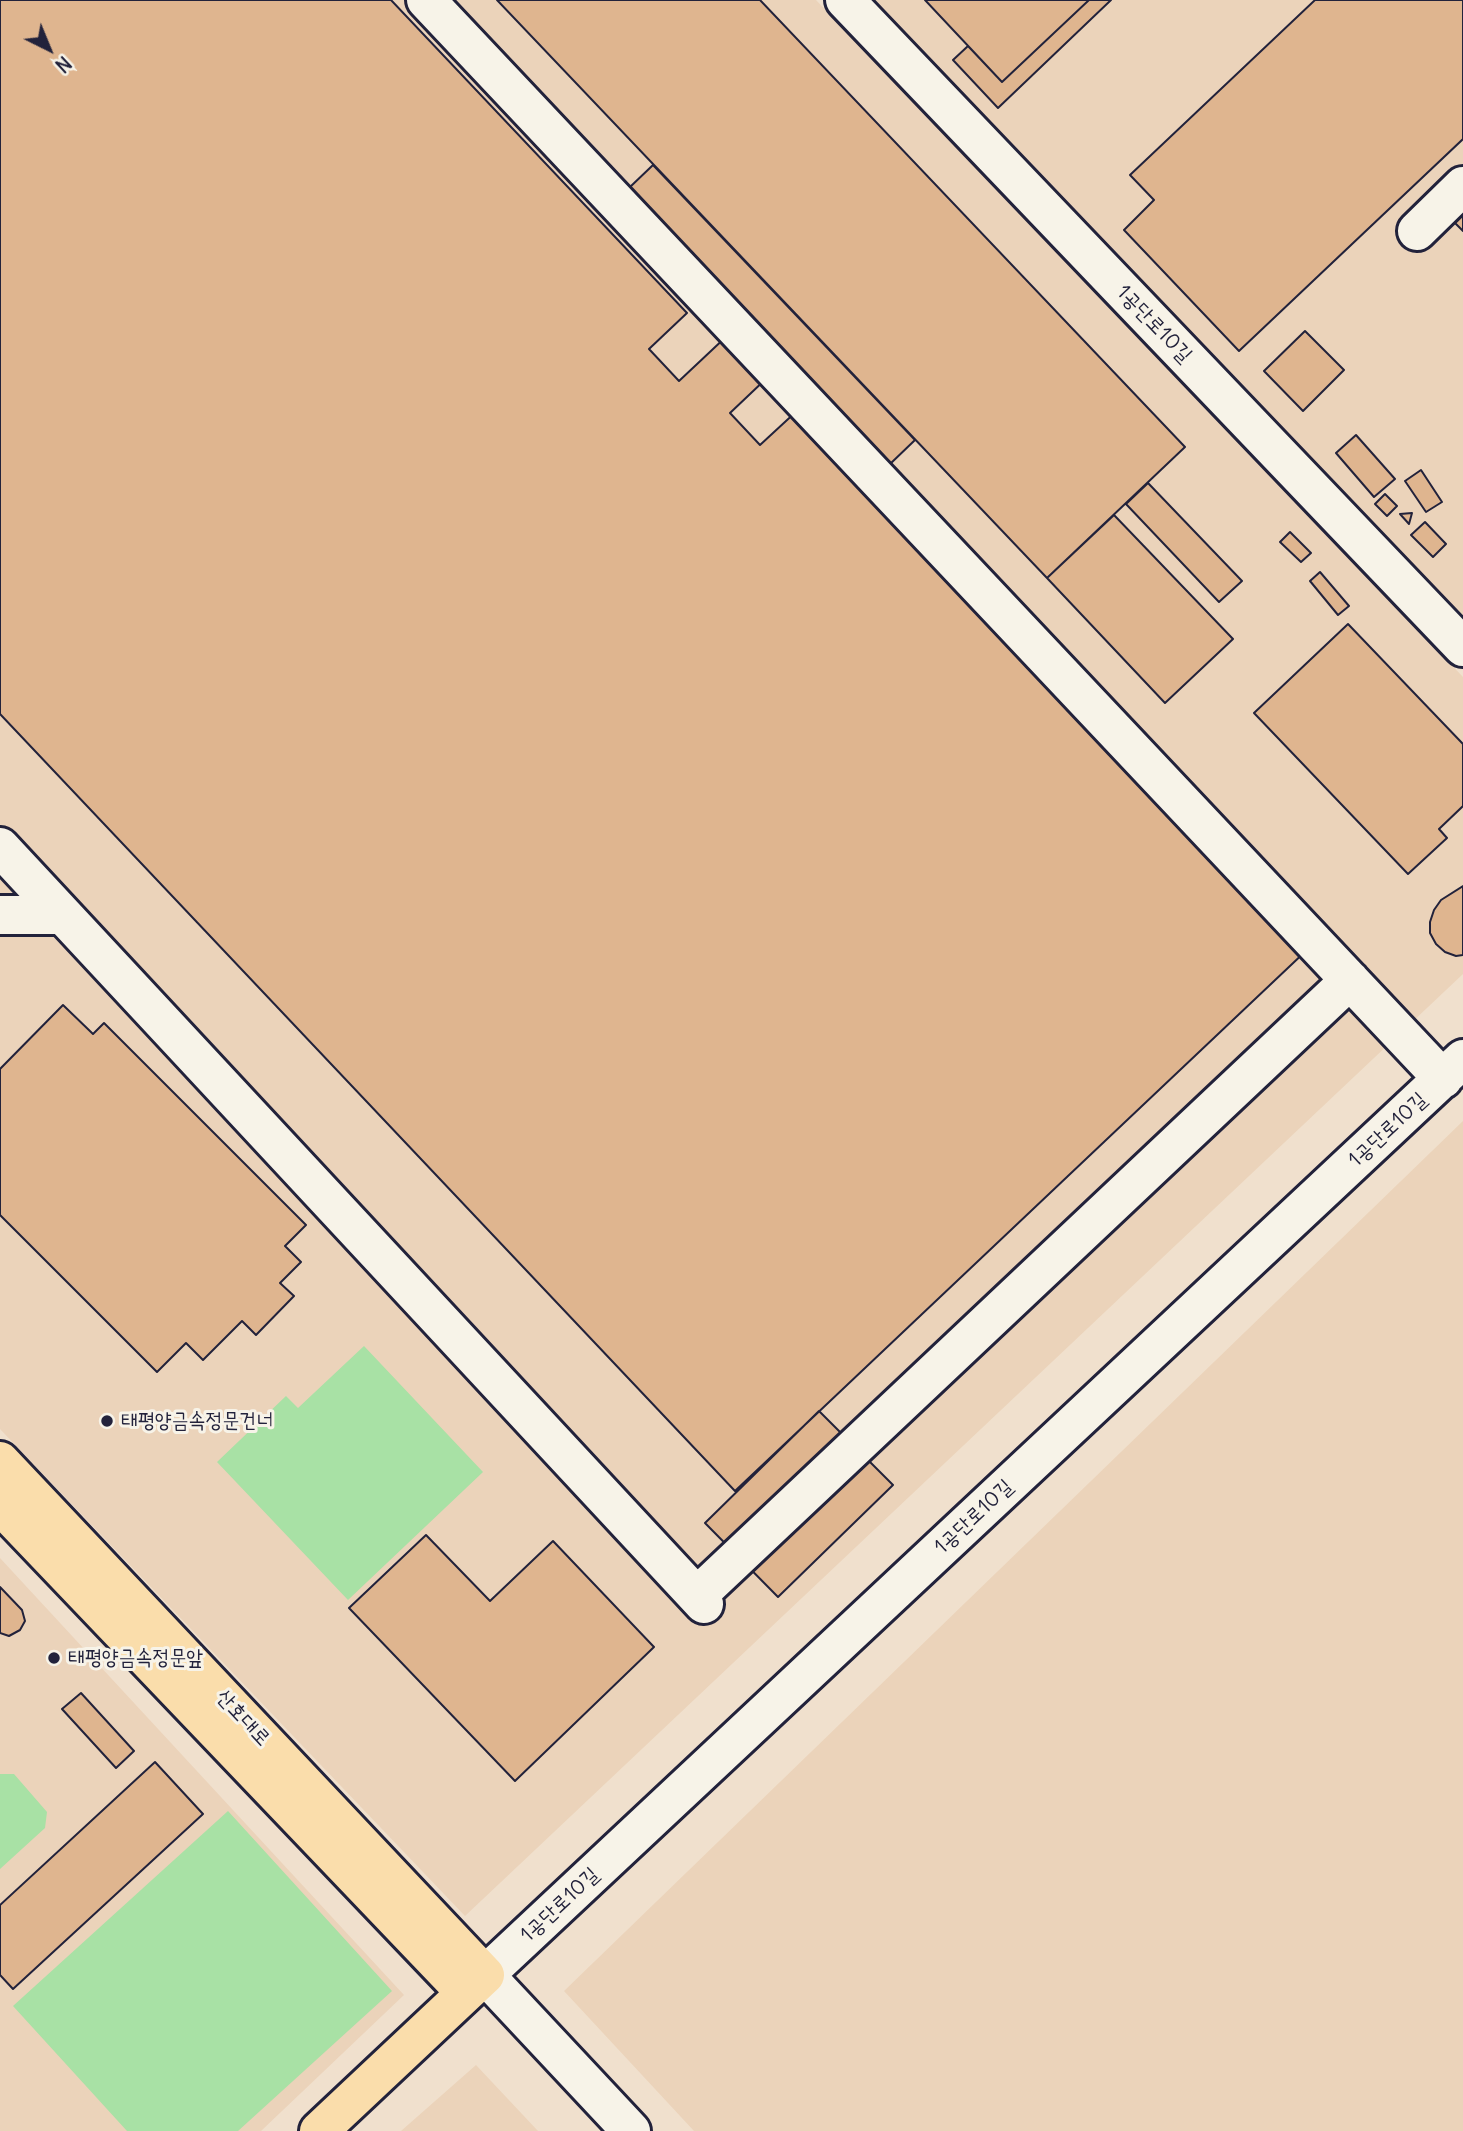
<!DOCTYPE html>
<html>
<head>
<meta charset="utf-8">
<style>
  body { margin:0 }
  #map { position:relative; width:1463px; height:2131px; overflow:hidden; background:#f0e0cd; font-family:Delius,sans-serif }
  canvas { display:block }
  .north { position:absolute; left:14px; top:14px; width:70px; height:70px; -webkit-text-stroke:5px #f7f3e8; paint-order:stroke; rotate:137deg; font-size:19px; font-weight:700; line-height:28px; text-align:center; color:#22223b }
  .north::after { content:''; display:block; margin:auto; width:24px; height:32px; background:#22223b; clip-path:polygon(50% 0,100% 100%,50% 72%,0 100%) }
</style>
</head>
<body>
<div id="map">
<canvas width="1463" height="2131"></canvas>
<div class="north">N</div>
</div>
<script>
const ctx = document.querySelector('canvas').getContext('2d');
ctx.lineJoin = 'round';
function paint(path, color) { ctx.fillStyle = color; ctx.fill(path, 'evenodd'); }
function strokePath(path, color, width, dash) { ctx.strokeStyle = color; ctx.lineWidth = width; ctx.lineCap = dash ? 'butt' : 'round'; ctx.setLineDash(dash || []); ctx.stroke(path); }
function label(font, color, halo, rows, align = 'center') {
  ctx.font = font + ' Delius,"Poor Story",sans-serif'; ctx.lineWidth = 6; ctx.setLineDash([]); ctx.textBaseline = 'middle'; ctx.strokeStyle = halo; ctx.fillStyle = color; for (const [text, x, y, turn = 0] of rows) {
    ctx.save(); ctx.translate(x, y); ctx.rotate((+turn || 0) * Math.PI / 180); ctx.textAlign = isNaN(turn) ? turn : align; if (halo) ctx.strokeText(text, 0, 0); ctx.fillText(text, 0, 0); ctx.restore();
  }
}
const built = new Path2D(`
  M0 0H816L1463 677V974L465 1916 0 1429Z
  M845 0H1463V647Z
  M1463 1121V2131H694L564 1991Z
  M0 1558 404 1995 261 2131H0Z
  M476 2065 538 2131H401Z`);
const green = new Path2D(`
  M364 1346 483 1472 348 1600 217 1462 286 1396 298 1408Z
  M0 1774H14L47 1812 45 1828 0 1869Z
  M228 1811 392 1991 238 2131H127L13 2006Z`);
const building = new Path2D(`
  M0 0H391L687 313 649 349 679 381 729 334 769 376 730 413 760 445 799 409 1309 948 735 1491 0 714Z
  M497 0H760L1185 447 1047 578Z
  M925 0H1089L1002 82Z
  M1089 0H1111L998 108 953 60 968 46 1002 82Z
  M1315 0H1463V139L1239 351 1124 230 1154 200 1130 175Z
  M653 165 915 440 862 491 793 418 800 410 746 353 738 360 663 280 668 276 606 210Z
  M1463 215V231L1455 223Z
  M1305 331 1344 370 1303 411 1264 371Z
  M1356 435 1395 479 1374 497 1336 453Z
  M1421 470 1442 502 1426 512 1405 481Z
  M1148 483 1242 581 1219 602 1126 504Z
  M1385 494 1397 506 1387 516 1375 504Z
  M1412 513 1409 524 1400 514Z
  M1114 515 1233 639 1165 703 1047 578Z
  M1425 522 1446 544 1433 557 1411 535Z
  M1290 532 1311 553 1301 562 1280 542Z
  M1320 572 1349 606 1338 615 1310 581Z
  M1348 624 1463 744V806L1439 829 1447 838 1408 874 1254 713Z
  M1463 886V955L1456 956 1445 952 1436 944 1430 933V922L1434 910 1441 900Z
  M63 1005 93 1034 104 1023 306 1225 285 1246 301 1262 280 1283 294 1296 256 1335 242 1321 203 1360 186 1343 157 1372 0 1215V1069Z
  M819 1411 893 1485 778 1597 705 1523Z
  M426 1535 490 1601 553 1541 654 1647 515 1781 349 1608Z
  M0 1587 22 1610 25 1621 20 1630 9 1636 0 1633Z
  M81 1693 134 1751 116 1768 62 1709Z
  M155 1762 203 1814 13 1989 0 1975V1905Z`);
const minor = new Path2D(`
  M426 0 1443 1079
  M845 0 1463 647
  M1417 231 1463 186
  M0 847 704 1604
  M0 915H62
  M697 1596 1350 980
  M631 2131 485 1975 1463 1059`);
const major = new Path2D(`
  M0 1461 485 1975 319 2131
  M0 1505 460 1987`);
const markers = [
  [107,1421,7,"#22223b"],
  [54,1658,7,"#22223b"]
];
const streetNames = [
  ["1공단로10길",1154,324,46],
  ["1공단로10길",1388,1130,-43],
  ["1공단로10길",974,1517,-43],
  ["산호대로",243,1718,47],
  ["1공단로10길",560,1905,-43]
];
const poiNames = [
  ["태평양금속정문건너",121,1421],
  ["태평양금속정문앞",68,1658]
];
paint(built, '#ebd3ba');
paint(green, '#a8e1a5');
paint(building, '#dfb58f');
strokePath(building, '#22223b', 2);
strokePath(minor, '#22223b', 44);
strokePath(major, '#22223b', 44);
strokePath(minor, '#f7f3e8', 38);
strokePath(major, '#faddab', 38);
for (const [x, y, r, color] of markers) { const dot = new Path2D(); dot.arc(x, y, r, 0, 2 * Math.PI); ctx.fillStyle = color; ctx.fill(dot); strokePath(dot, '#f7f3e8', 2.5); }
label('21px', '#22223b', '#f7f3e8', streetNames);
label('21px', '#22223b', '#f7f3e8', poiNames, 'left');
</script>
</body>
</html>
